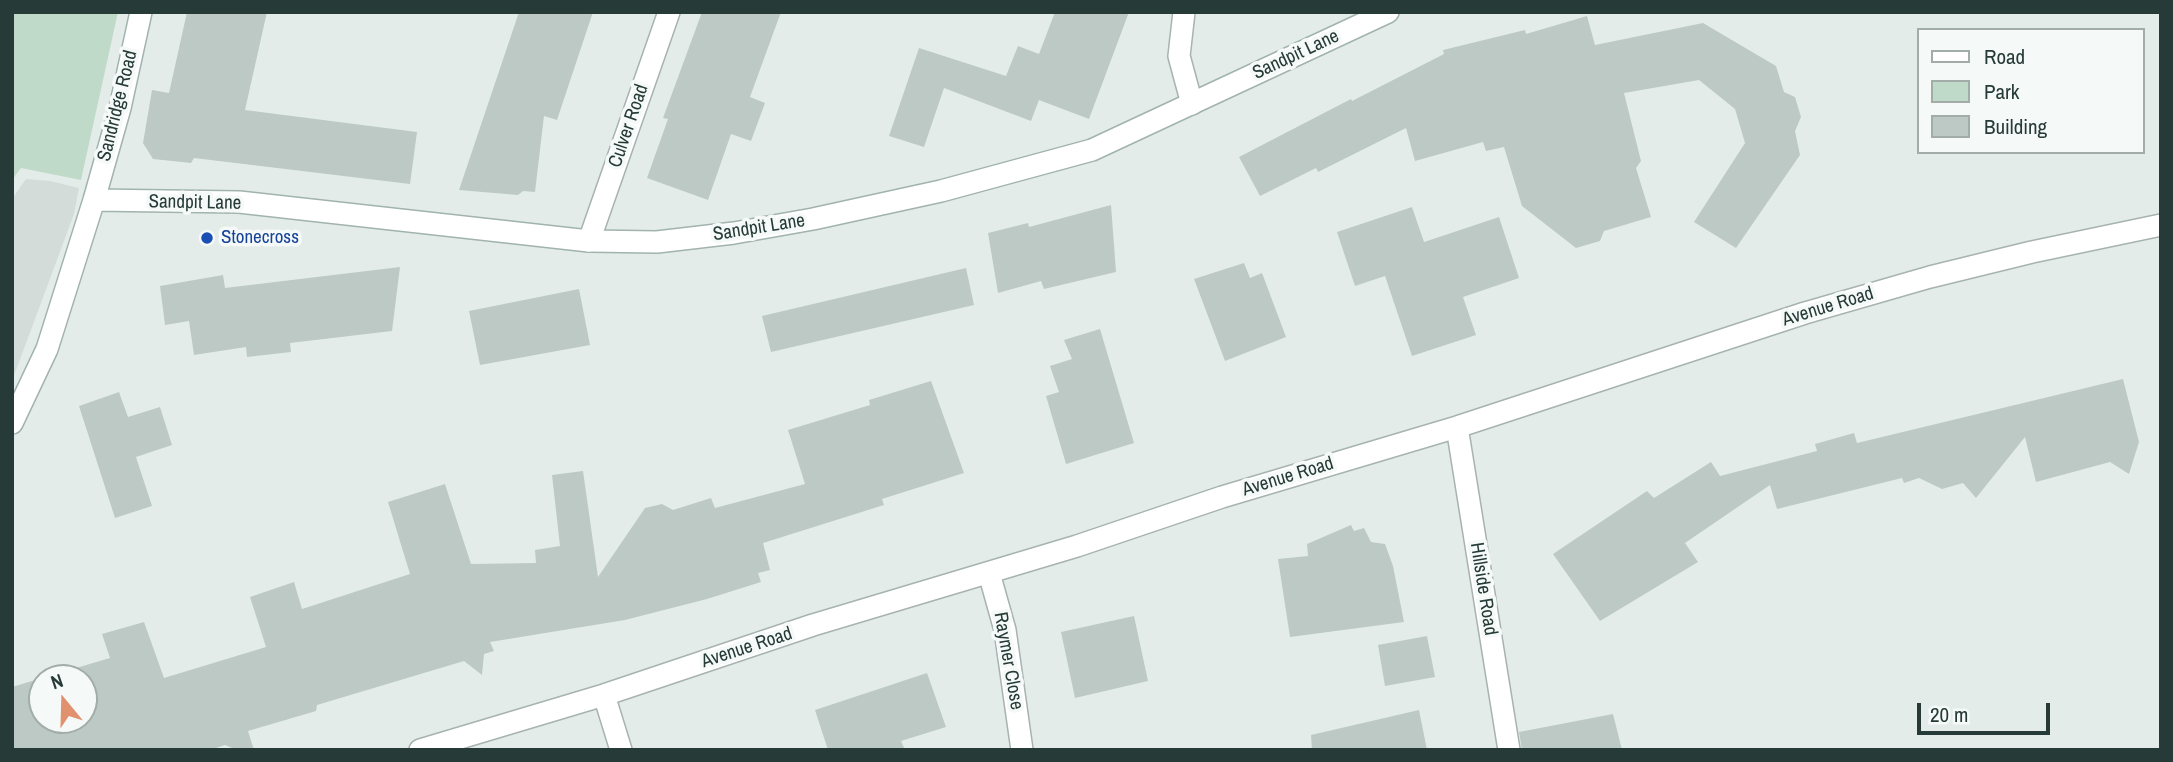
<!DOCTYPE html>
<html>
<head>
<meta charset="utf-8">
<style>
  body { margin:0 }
  #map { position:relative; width:2173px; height:762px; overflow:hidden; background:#e4ece9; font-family:"Archivo Narrow",sans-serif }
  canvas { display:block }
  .frame { position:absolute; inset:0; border:14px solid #263b37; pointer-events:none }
  .legend { position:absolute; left:1917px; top:28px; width:228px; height:126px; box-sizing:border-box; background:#f5f9f7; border:2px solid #a2adaa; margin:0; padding:9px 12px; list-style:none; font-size:21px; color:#263b37 }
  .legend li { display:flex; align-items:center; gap:14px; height:35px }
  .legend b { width:35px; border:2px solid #a2adaa }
  .north { position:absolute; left:28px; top:664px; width:70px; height:70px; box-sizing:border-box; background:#f5f9f7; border:2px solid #a2adaa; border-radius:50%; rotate:341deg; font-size:19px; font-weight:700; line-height:28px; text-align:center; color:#263b37 }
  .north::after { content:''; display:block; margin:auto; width:24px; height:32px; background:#e1916d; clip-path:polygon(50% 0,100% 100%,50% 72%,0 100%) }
  .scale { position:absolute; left:1917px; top:703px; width:133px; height:32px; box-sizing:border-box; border:4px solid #263b37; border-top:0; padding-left:9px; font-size:21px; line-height:24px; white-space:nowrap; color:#263b37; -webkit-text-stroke:5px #f5f9f7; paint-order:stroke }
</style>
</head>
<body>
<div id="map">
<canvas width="2173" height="762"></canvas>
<div class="frame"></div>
<ul class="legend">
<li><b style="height:9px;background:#fff"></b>Road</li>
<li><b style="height:19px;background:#c0dac9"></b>Park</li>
<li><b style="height:19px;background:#bdc9c5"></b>Building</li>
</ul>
<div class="north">N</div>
<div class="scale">20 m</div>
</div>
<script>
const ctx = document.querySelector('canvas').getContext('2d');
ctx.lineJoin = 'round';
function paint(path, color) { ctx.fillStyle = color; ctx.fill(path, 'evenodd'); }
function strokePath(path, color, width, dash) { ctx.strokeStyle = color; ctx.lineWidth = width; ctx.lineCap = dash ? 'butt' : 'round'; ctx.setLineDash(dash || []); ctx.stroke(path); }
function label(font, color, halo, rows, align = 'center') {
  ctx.font = font + ' "Archivo Narrow",sans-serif'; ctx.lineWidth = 7; ctx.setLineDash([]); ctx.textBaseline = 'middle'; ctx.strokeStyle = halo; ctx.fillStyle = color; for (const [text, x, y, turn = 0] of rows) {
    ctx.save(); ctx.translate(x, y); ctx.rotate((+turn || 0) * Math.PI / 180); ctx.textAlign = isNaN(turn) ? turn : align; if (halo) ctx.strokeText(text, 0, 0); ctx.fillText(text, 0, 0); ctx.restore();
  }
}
const built = new Path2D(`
  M26 179 50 181 79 188 74 214 12 381V199Z`);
const green = new Path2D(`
  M12 12H118L81 180 21 168 12 180Z`);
const building = new Path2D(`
  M187 12H267L245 110 417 132 410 184 194 158 191 163 153 159 143 143 152 90 169 93Z
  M519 12H593L557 120 544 116 535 192 523 191 518 195 459 190Z
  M702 12H781L750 97 765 103 751 141 731 134 708 200 647 178 668 119 663 118Z
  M1055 12H1129L1089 119 1039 100 1031 121 944 88 924 147 889 136 919 48 1006 76 1018 46 1039 54Z
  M1587 16 1595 45 1703 23 1776 66 1784 92 1795 97 1801 117 1795 131 1800 155 1736 248 1694 222 1745 143 1735 109 1699 80 1624 93 1641 161 1636 168 1651 217 1604 231 1600 241 1576 248 1522 206 1504 147 1486 151 1483 142 1415 161 1406 128 1318 172 1316 168 1260 196 1239 157 1351 99 1352 101 1444 54 1443 50 1525 30 1526 34Z
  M1111 205 1116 272 1044 289 1041 281 998 293 988 233 1028 223 1029 227Z
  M1412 207 1424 242 1499 217 1519 278 1463 297 1476 335 1412 356 1385 276 1355 286 1337 232Z
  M1244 263 1250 278 1262 273 1286 337 1225 361 1194 279Z
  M400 267 392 331 290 343 291 352 247 357 246 347 194 355 189 321 165 325 160 286 223 275 225 288Z
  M966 268 974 305 771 352 762 316Z
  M579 289 590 345 480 365 469 311Z
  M1100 329 1134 443 1066 464 1046 396 1059 392 1050 366 1072 359 1064 340Z
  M2123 379 2139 442 2129 474 2110 462 2036 482 2025 437 1976 498 1963 483 1942 489 1919 478 1904 483 1902 478 1777 509 1770 485 1685 543 1698 562 1600 621 1553 554 1647 491 1654 498 1711 462 1720 476 1817 451 1815 444 1854 433 1857 443Z
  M931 381 964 473 882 499 884 505 763 543 770 570 758 573 761 582 707 599 625 620 490 642 494 651 484 654 482 675 464 661 317 705 316 711 248 731 254 750H237L225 745 210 750H12V687L42 678V720H84V678H42L110 658 102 634 144 622 164 678 266 647 250 597 294 582 302 609 410 574 388 502 445 484 471 564 536 563 535 550 560 546 552 475 583 471 598 577 645 508 662 504 673 510 711 498 715 508 805 484 788 430 870 405 869 400Z
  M119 392 128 417 160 407 172 445 136 457 152 506 115 518 79 406Z
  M1351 525 1354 531 1364 528 1371 542 1385 544 1393 566 1404 622 1290 637 1278 559 1308 556 1307 544Z
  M1134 616 1148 681 1075 698 1061 632Z
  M1427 636 1435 677 1385 686 1378 645Z
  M927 673 946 727 901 741 905 750H828L815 710Z
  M1419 710 1427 750H1312L1311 735Z
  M1613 714 1622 750H1522L1519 732Z`);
const street = new Path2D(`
  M1184 12 1179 56 1192 104
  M589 241 669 12
  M1457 427 1509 750
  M989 573 1005 630 1022 750
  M604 695 621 750
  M420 750 604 695 813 625 1077 546 1222 497 1457 427 1805 313 1930 277 2032 252 2161 225`);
const secondary = new Path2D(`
  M94 200 239 202 589 241 657 242 734 233 813 219 941 191 1092 150 1388 12
  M12 423 47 349 94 200 120 108 141 12`);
const markers = [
  [207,238,7,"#1a4fb4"]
];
const streetNames = [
  ["Sandpit Lane",1296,55,-25],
  ["Sandridge Road",118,106,-76],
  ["Culver Road",629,126,-71],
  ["Sandpit Lane",195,203,1],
  ["Sandpit Lane",759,228,-9],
  ["Avenue Road",1828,307,-17],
  ["Avenue Road",1288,477,-17],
  ["Hillside Road",1483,589,81],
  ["Avenue Road",747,648,-18],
  ["Raymer Close",1008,661,80]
];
const transitNames = [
  ["Stonecross",221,238]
];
paint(built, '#d3dcd8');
paint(green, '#c0dac9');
paint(building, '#bdc9c5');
strokePath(street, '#a7b3b0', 24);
strokePath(secondary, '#a1b3ae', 24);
strokePath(street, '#fff', 21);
strokePath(secondary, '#fff', 21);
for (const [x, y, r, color] of markers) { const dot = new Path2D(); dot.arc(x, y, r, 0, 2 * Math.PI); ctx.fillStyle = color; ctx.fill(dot); strokePath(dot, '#f5f9f7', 2.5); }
label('19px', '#263b37', '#f5f9f7', streetNames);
label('19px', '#164399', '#f5f9f7', transitNames, 'left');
</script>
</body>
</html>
